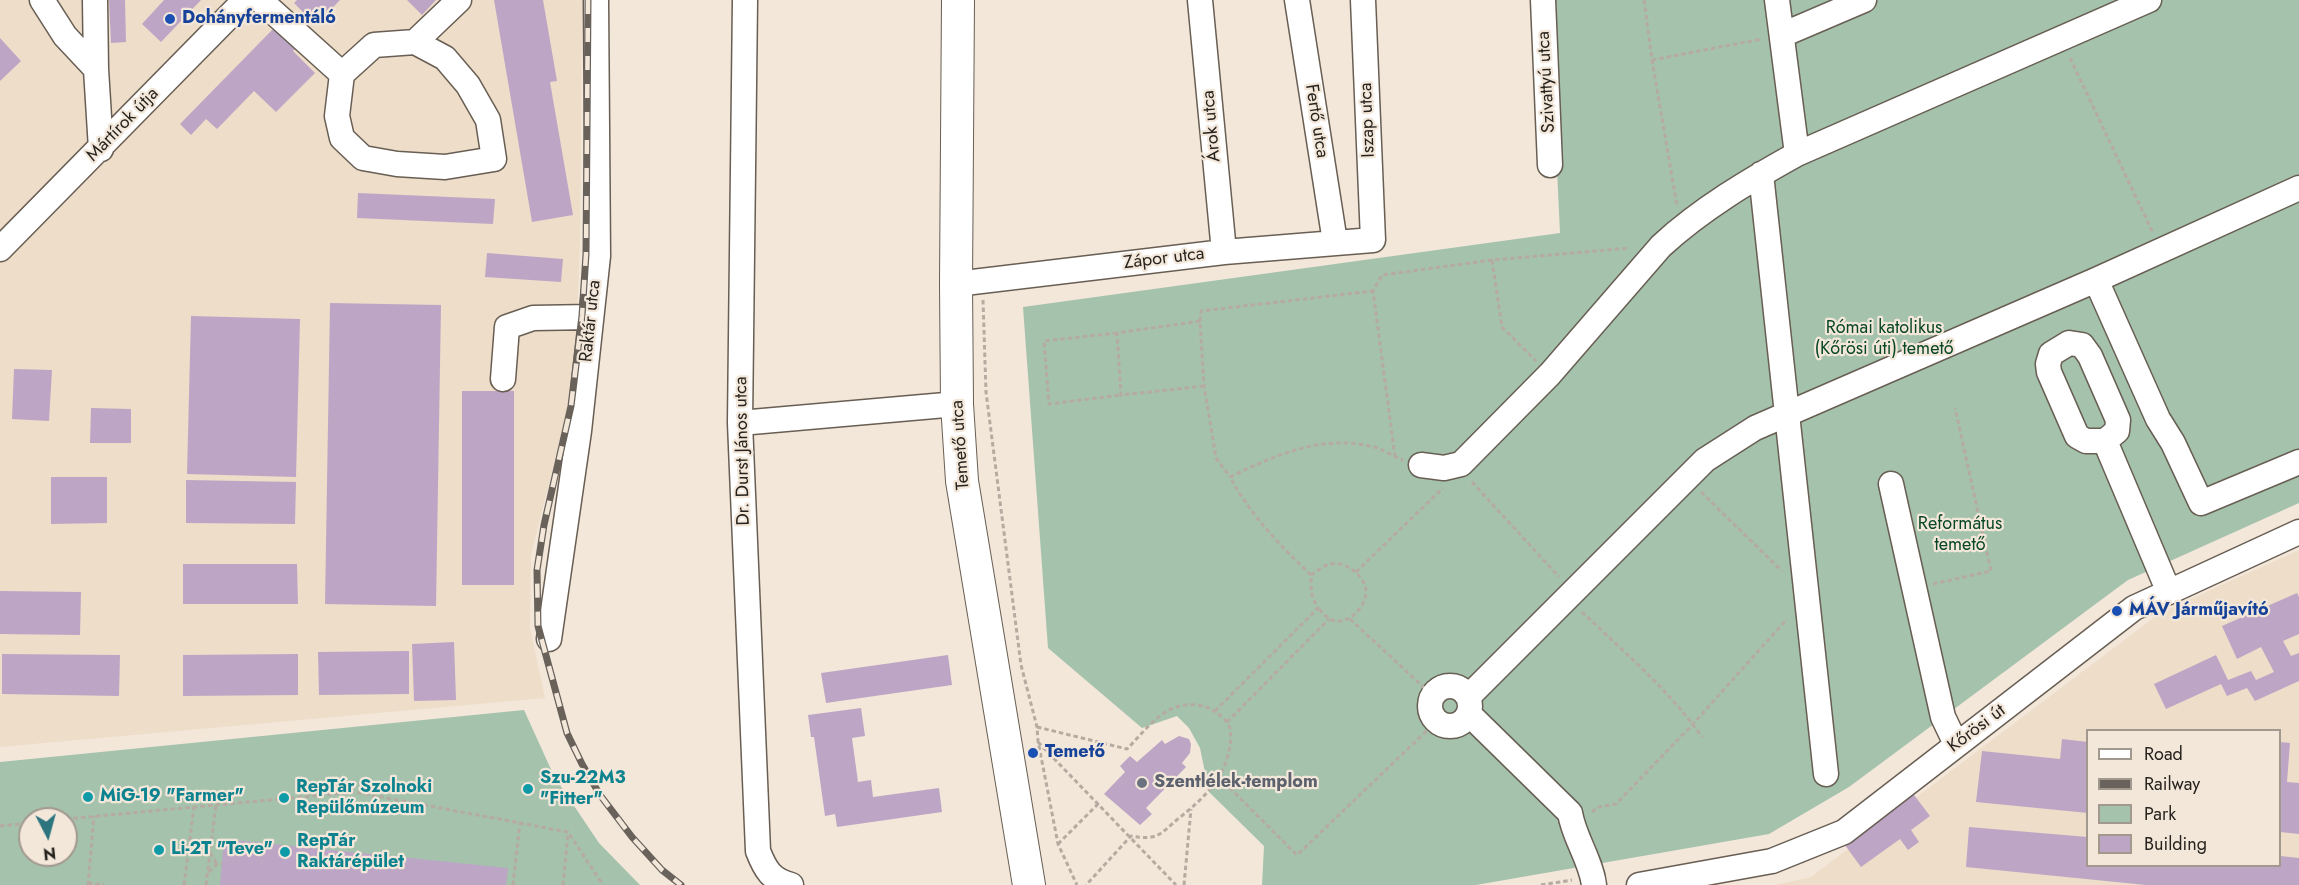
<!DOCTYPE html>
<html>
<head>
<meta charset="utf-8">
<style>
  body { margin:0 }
  #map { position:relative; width:2299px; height:885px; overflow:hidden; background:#f3e7da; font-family:Jost,sans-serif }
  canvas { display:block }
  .legend { position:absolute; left:2086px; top:729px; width:195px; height:138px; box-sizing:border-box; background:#f3e7da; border:2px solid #a1988e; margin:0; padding:8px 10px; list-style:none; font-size:18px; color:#26221d }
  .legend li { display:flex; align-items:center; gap:12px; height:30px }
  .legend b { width:30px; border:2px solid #a1988e }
  .north { position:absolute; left:18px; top:807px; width:60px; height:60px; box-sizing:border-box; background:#f3e7da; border:2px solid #a1988e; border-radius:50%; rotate:174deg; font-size:16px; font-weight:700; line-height:24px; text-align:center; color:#26221d }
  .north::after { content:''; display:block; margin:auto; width:21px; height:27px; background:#2d757e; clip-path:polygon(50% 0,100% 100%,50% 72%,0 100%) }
</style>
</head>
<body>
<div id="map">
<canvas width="2299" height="885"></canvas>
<ul class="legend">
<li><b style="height:8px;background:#fff"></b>Road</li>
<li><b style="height:8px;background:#69625b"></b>Railway</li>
<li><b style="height:16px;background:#a5c2ad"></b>Park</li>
<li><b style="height:16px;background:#bda6c5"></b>Building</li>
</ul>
<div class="north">N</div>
</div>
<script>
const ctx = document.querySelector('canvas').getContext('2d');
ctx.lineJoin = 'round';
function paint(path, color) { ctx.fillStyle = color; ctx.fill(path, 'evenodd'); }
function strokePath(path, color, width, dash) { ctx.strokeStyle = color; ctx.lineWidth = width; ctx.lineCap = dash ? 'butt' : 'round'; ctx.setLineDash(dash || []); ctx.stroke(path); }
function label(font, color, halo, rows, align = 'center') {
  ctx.font = font + ' Jost,sans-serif'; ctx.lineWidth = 4.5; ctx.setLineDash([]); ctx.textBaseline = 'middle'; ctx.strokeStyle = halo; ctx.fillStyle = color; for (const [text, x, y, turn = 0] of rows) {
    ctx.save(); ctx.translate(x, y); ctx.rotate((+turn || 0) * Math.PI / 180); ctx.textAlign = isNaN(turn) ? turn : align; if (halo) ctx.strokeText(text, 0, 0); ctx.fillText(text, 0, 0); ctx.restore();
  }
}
const built = new Path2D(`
  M0 0H582L580 245 574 384 531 555 530 628 545 698 0 747Z
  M2299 550V885H1775L1811 877 2160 613ZM2088 730H2280V866H2088Z`);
const green = new Path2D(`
  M1549 0H2299V503L2128 580 1849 787 1769 834 1476 885H1262L1264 846 1209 792 1200 748 1189 728 1177 716 1142 728 1048 648 1023 307 1560 233Z
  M524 710 554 776 599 843 640 885H0V762ZM30 819H66V855H30Z`);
const building = new Path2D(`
  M109 0H125L126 42 111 43Z
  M164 0H201L161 42 142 24Z
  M297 0H340L316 25 294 3Z
  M407 0H436L422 15Z
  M494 0H543L557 81 550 82 573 215 532 222Z
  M275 27 296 48 293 51 315 73 276 112 254 91 217 129 206 119 191 135 180 124Z
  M0 38 21 61 0 81Z
  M358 193 495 199 493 224 357 218Z
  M487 253 563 259 561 282 485 277Z
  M330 303 441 305 436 606 325 604Z
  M191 316 300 319 296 477 187 474Z
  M14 369 52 370 49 421 12 419Z
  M462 391H514V585H462Z
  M91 408 131 409V443H90Z
  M51 477H107V523L51 524Z
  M186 480 296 482 295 524 186 523Z
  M183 564H297L298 604H183Z
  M0 591 81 592 80 635 0 634Z
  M2297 593 2299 597V634L2283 641 2291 656 2299 653V681L2255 701 2247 688 2227 696 2221 684 2166 709 2154 684 2216 655 2228 680 2251 671 2256 680 2274 672 2261 647 2237 659 2222 626Z
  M454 642 456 700 414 701 412 644Z
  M409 651V694L319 695 318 652Z
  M2 654 120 655 119 696 2 694Z
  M298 654V695L183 696V655Z
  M948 655 952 685 826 703 821 673Z
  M861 708 865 736 852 738 858 782 871 780 873 797 939 788 942 812 837 827 835 814 825 816 814 737H811L808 715Z
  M1179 736 1189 739 1191 744 1190 753 1182 763 1186 767 1146 808 1152 814 1140 825 1104 794 1125 772 1120 766 1130 756 1137 762 1162 740 1165 744Z
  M2062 739 2088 742V813L1976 802 1982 751 2060 759Z
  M2280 742 2290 743 2287 782 2299 783V834L2280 832Z
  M1911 791 1930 816 1911 830 1919 842 1908 850 1900 839 1861 867 1842 841Z
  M1969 827 2088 837V866H2280V856L2299 858V885H2146L1966 867Z
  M224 839 508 868 506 885H220Z`);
const path = new Path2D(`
  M1644 0 1652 60 1677 206
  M2070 58 2152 231
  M1652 60 1762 39
  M1492 260 1502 327 1536 361
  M983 300 986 392 1021 665 1037 727 1038 741 1058 844 1077 885
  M1200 321 1201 311 1373 291
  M1117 333 1044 341 1049 404 1121 395
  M1204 386 1121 395 1117 333 1200 321 1204 386 1216 458 1230 477
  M1395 457 1373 291 1382 275 1492 260 1630 248
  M1472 482 1559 577
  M1701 492 1782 571
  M1356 572 1443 488
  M1311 575C1280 546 1250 514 1230 477 1278 454 1324 433 1378 448 1386 451 1394 457 1403 460
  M1933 584 1991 571 1955 408
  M1582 612C1623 651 1669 690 1702 737
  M1350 619 1433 696
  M1215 711 1318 608C1309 593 1312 591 1311 575 1316 572 1322 567 1327 565 1341 559 1361 572 1365 586 1371 602 1349 627 1332 620 1327 618 1322 612 1318 608
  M1227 722 1329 619
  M1037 727 1127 749C1141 735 1156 714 1176 707 1188 703 1205 704 1216 712 1221 716 1229 722 1230 729 1233 743 1226 766 1218 778 1209 793 1193 807 1179 818 1160 834 1158 841 1131 836L1086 885
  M1038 742 1176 885
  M1219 777 1297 855 1437 721
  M1592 812 1598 807 1616 804 1693 724 1787 619
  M66 819 355 792 568 832 603 885
  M0 826 30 823
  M1058 844 1099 803
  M210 853 217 864
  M209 872 217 864H222
  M88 883 104 885
  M88 885 94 816
  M184 885 194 806
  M206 885 216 804
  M513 885 520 822
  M563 885 568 834
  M1184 885 1191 809
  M1541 885 1572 880`);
const minor = new Path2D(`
  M42 0 65 36 96 69
  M95 0 96 69 101 149
  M260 0 342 74
  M745 0 740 423 758 851C765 869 771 880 791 885
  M1200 0 1224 252
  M1297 0 1335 242
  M1543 0 1550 165
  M1777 0 1797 154
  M1782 35 1864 0
  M415 42 445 58 468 85 488 120 494 159 445 167 397 164 363 158 342 138 337 116 342 74 374 45Z
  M415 42 459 0
  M1761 174 1826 774
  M0 249 245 0
  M2096 280 2158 419 2173 443 2201 503 2299 462
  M956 284 1224 252 1373 240 1363 0
  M503 379 507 327 533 318 591 317
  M740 423 957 404
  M2105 441 2117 431 2118 420 2090 356 2082 345 2069 343 2051 354 2048 364 2049 372 2077 436 2086 441H2105L2168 590
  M1421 465 1444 468 1461 464 1550 374 1661 246C1701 209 1750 180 1797 154L2149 0
  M1891 484 1943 717 1956 744
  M549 639 579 431 598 256 596 0
  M1430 706a20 20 0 1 1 40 0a20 20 0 1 1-40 0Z
  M1468 697 1705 460 1755 428 2096 280 2299 188
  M1469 714 1570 813C1574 838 1591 860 1594 885
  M1639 885 1772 861 1844 832 2134 608 2299 532`);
const major = new Path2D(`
  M958 0 956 284 957 404 962 481 1029 885`);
const rail = new Path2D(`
  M588 0 586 254 582 316 571 406 544 525 537 570 538 626 567 733 582 764 600 795 632 837 662 870 681 885`);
const markers = [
  [170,19,6,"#1a4fb4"],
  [2117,611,6,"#1a4fb4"],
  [1033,753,6,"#1a4fb4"],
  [1142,783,6,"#6b7280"],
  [528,789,6,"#0f9aa8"],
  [88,797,6,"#0f9aa8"],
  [284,798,6,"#0f9aa8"],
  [159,850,6,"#0f9aa8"],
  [285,852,6,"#0f9aa8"]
];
const transitNames = [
  ["Dohányfermentáló",182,19],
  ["MÁV Járműjavító",2129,611],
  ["Temető",1045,753]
];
const streetNames = [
  ["Szivattyú utca",1547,82,-93],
  ["Iszap utca",1368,120,-92],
  ["Fertő utca",1316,121,81],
  ["Mártírok útja",123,125,-46],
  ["Árok utca",1212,126,-95],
  ["Zápor utca",1164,259,-7],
  ["Raktár utca",591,321,-84],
  ["Temető utca",961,445,-94],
  ["Dr. Durst János utca",743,451,-91],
  ["Kőrösi út",1977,729,-37]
];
const parkNames = [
  ["Római katolikus",1884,329],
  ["(Kőrösi úti) temető",1884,350],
  ["Református",1960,525],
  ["temető",1960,546]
];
const cultureNames = [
  ["Szu-22M3",540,779],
  ["\"Fitter\"",540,800],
  ["RepTár Szolnoki",296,788],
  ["Repülőmúzeum",296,809],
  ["MiG-19 \"Farmer\"",100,797],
  ["RepTár",297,842],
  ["Raktárépület",297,863],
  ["Li-2T \"Teve\"",171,850]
];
const worshipNames = [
  ["Szentlélek-templom",1154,783]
];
paint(built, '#edddc9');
paint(green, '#a5c2ad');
paint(building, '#bda6c5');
strokePath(minor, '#685e53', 27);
strokePath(major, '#685e53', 34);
strokePath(path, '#b5aba1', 3, [4.5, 3]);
strokePath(minor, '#fff', 24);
strokePath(major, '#fff', 32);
strokePath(rail, '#69625b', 7);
strokePath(rail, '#f3e7da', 4.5, [14]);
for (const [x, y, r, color] of markers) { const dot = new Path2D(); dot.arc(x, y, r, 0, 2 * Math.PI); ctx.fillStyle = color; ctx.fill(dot); strokePath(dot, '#f3e7da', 2); }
label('bold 18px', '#164399', '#f3e7da', transitNames, 'left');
label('18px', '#26221d', '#f3e7da', streetNames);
label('18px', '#074626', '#f3e7da', parkNames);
label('bold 18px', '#0d838f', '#f3e7da', cultureNames, 'left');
label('bold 18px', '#5b616d', '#f3e7da', worshipNames, 'left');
</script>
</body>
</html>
